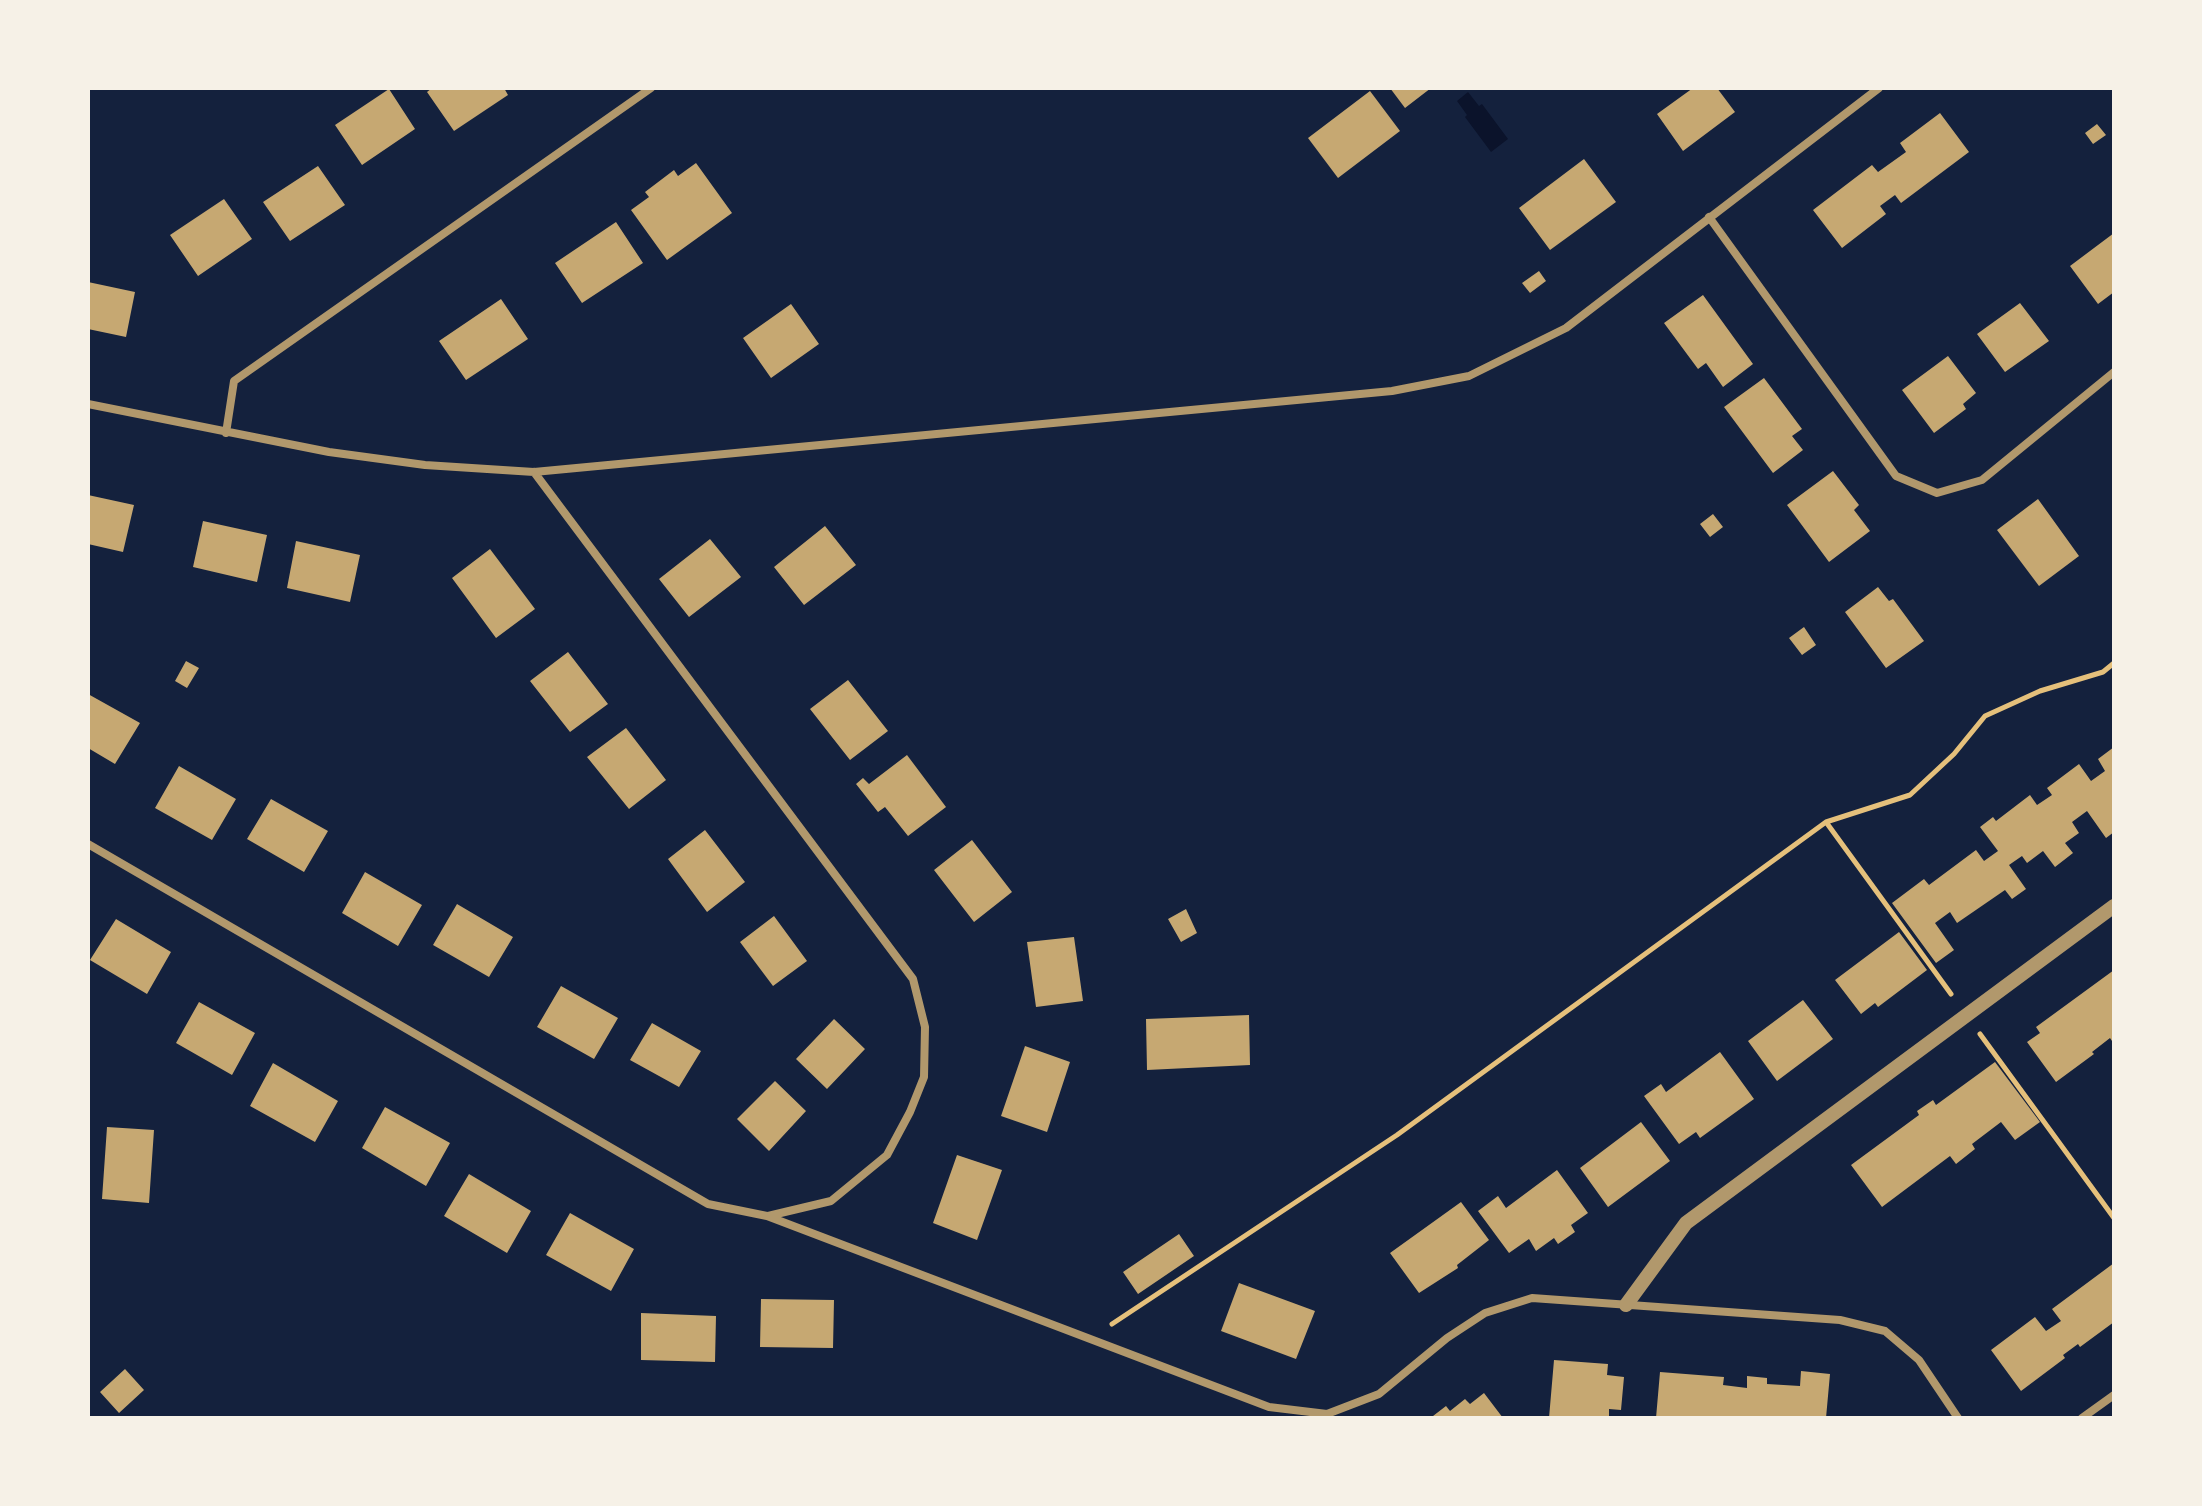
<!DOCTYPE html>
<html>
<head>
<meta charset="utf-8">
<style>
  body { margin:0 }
  #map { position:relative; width:2202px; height:1506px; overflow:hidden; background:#14213d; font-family:"Noto Sans",sans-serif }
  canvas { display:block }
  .frame { position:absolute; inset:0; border:90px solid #f6f1e7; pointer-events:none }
</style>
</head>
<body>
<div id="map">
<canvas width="2202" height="1506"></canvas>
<div class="frame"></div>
</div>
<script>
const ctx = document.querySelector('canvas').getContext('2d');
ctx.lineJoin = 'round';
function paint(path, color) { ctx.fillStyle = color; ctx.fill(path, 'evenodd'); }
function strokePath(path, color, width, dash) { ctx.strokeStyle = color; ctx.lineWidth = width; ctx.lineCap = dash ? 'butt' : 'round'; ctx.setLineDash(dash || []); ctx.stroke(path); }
const water = new Path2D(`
  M1468 92 1479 106 1482 104 1508 139 1491 152 1465 117 1467 115 1457 101Z`);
const building = new Path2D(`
  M432 88H504L508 95 454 131 427 92Z
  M1390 88H1431L1405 108Z
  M1693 88H1717L1735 112 1683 151 1657 114Z
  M389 89 415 129 362 165 335 125Z
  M1370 91 1400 131 1338 178 1308 138Z
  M1940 113 1969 152 1901 203 1895 195 1880 206 1886 214 1842 248 1813 210 1872 165 1878 172 1906 152 1900 143Z
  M2097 124 2106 135 2093 144 2085 133Z
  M1584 159 1616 202 1550 250 1519 208Z
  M696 163 732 213 667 260 631 210 649 197 645 192 674 170 678 176Z
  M318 166 345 205 290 241 263 202Z
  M224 199 252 239 198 276 170 235Z
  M616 222 643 263 582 303 555 263Z
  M2114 233V292L2098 304 2070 266Z
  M1539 271 1546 281 1530 293 1522 283Z
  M88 282 135 292 126 337 88 329Z
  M1703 295 1753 364 1723 387 1706 363 1698 369 1664 323Z
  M501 299 528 339 466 380 439 341Z
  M2020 303 2049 341 2005 372 1977 334Z
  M791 304 819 344 771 378 743 338Z
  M1948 356 1976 393 1963 404 1966 409 1934 433 1902 390Z
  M1764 378 1802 429 1792 436 1803 450 1773 473 1724 407Z
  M1833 471 1859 505 1854 510 1870 531 1829 562 1787 505Z
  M88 495 134 505 123 552 88 544Z
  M2038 499 2079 556 2039 586 1997 530Z
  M1713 514 1723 527 1710 537 1700 524Z
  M203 521 267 535 257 582 193 567Z
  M825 526 856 565 804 605 774 567Z
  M710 539 741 577 689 617 659 579Z
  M296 541 360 555 350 602 287 588Z
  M490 549 535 609 496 638 452 578Z
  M1878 587 1889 601 1893 599 1924 641 1886 668 1845 612Z
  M1804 627 1816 645 1802 655 1789 638Z
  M568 652 608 704 570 732 530 681Z
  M186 661 199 668 187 688 175 681Z
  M848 680 888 731 850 760 810 709Z
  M88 694 140 723 115 764 88 748Z
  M626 728 666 780 629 809 587 757Z
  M2114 747V832L2106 838 2087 811 2072 822 2079 833 2065 843 2073 853 2055 867 2043 851 2027 863 2022 856 2009 865 2026 889 2012 899 2005 890 1957 923 1950 912 1935 923 1954 950 1936 963 1892 903 1924 879 1929 885 1976 850 1984 861 1998 851 1980 827 1993 817 1996 821 2030 795 2037 805 2052 795 2047 788 2079 764 2091 781 2105 771 2098 759Z
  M907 755 946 807 908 836 885 807 878 812 856 784 863 778 869 784Z
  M179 766 236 799 212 840 155 808Z
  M271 799 328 831 304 872 247 839Z
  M705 830 745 882 707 912 668 859Z
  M972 840 1012 892 974 922 934 870Z
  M365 872 422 905 398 946 342 913Z
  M457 904 513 937 489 977 433 945Z
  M1186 909 1197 933 1181 942 1168 919Z
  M774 916 807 961 773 986 740 942Z
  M116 919 171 952 147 994 90 960Z
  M1899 932 1927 970 1878 1007 1875 1003 1861 1014 1835 980Z
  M1074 937 1083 1001 1036 1007 1027 942Z
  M2114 970V1044L2110 1038 2092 1052 2094 1054 2056 1082 2027 1042 2040 1033 2036 1027Z
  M561 986 618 1018 594 1059 537 1027Z
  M1803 1000 1833 1039 1777 1081 1748 1041Z
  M199 1002 255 1033 232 1075 176 1043Z
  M1249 1015 1250 1065 1147 1070 1146 1019Z
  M834 1019 865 1049 827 1089 796 1059Z
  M652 1023 701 1051 679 1087 630 1060Z
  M1025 1046 1070 1062 1047 1132 1001 1116Z
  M1720 1052 1754 1099 1700 1138 1696 1132 1679 1144 1644 1096 1661 1084 1666 1092Z
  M1995 1062 2040 1122 2015 1140 2001 1122 1972 1144 1975 1149 1956 1164 1950 1156 1882 1207 1851 1165 1919 1115 1917 1111 1933 1100 1936 1105Z
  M273 1063 338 1101 315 1142 250 1106Z
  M775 1081 806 1111 769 1151 737 1119Z
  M385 1107 450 1143 426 1186 362 1148Z
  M1641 1122 1670 1161 1608 1207 1580 1168Z
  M107 1127 154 1130 149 1203 102 1199Z
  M957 1155 1002 1170 977 1240 933 1223Z
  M1557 1170 1588 1213 1571 1225 1575 1232 1558 1244 1554 1238 1536 1251 1529 1239 1509 1253 1478 1211 1498 1196 1506 1208Z
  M469 1174 531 1211 507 1253 444 1216Z
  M1461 1202 1489 1240 1457 1265 1458 1268 1419 1293 1390 1253Z
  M570 1213 634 1249 611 1291 546 1255Z
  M1179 1234 1194 1256 1138 1294 1123 1272Z
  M2114 1263V1322L2080 1347 2078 1344 2063 1355 2065 1358 2021 1391 1991 1350 2035 1317 2046 1331 2061 1321 2052 1309Z
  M1239 1283 1315 1311 1296 1359 1221 1331Z
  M761 1299 834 1300 833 1348 760 1347Z
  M641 1313 716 1316 715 1362 641 1360Z
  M1554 1360 1608 1364 1607 1375 1624 1377 1621 1410 1609 1409V1418H1549Z
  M125 1369 144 1390 119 1413 100 1392Z
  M1801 1371 1830 1374 1826 1418H1656L1660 1372 1724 1377 1723 1385 1747 1388V1376L1767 1378V1384L1800 1386Z
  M1484 1393 1503 1418H1435L1433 1416 1446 1406 1450 1411 1465 1399 1470 1404Z`);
const path = new Path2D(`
  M1826 822 1951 994
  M1980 1034 2114 1218
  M1112 1324 1397 1135 1826 822 1910 795 1954 754 1985 716 2040 691 2103 672 2114 663`);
const minor = new Path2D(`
  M1709 217 1896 476 1937 493 1982 480 2114 372
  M88 404 329 452 425 465 534 472 1392 391 1469 376 1566 328 1879 88
  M226 433 234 381 651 88
  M534 472 913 979 925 1027 924 1077 910 1112 887 1155 831 1201 768 1216
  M88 844 708 1204 767 1216 1269 1407 1327 1414 1379 1394 1447 1338 1485 1313 1532 1298 1840 1320 1885 1331 1919 1360 1958 1418
  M2082 1418 2114 1395`);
const tertiary = new Path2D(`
  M1626 1305 1686 1223 2114 906`);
paint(water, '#0b132b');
paint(building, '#c6a872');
strokePath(path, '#e5c07b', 5);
strokePath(minor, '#b1986c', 8);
strokePath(tertiary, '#b1986c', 14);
</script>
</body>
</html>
